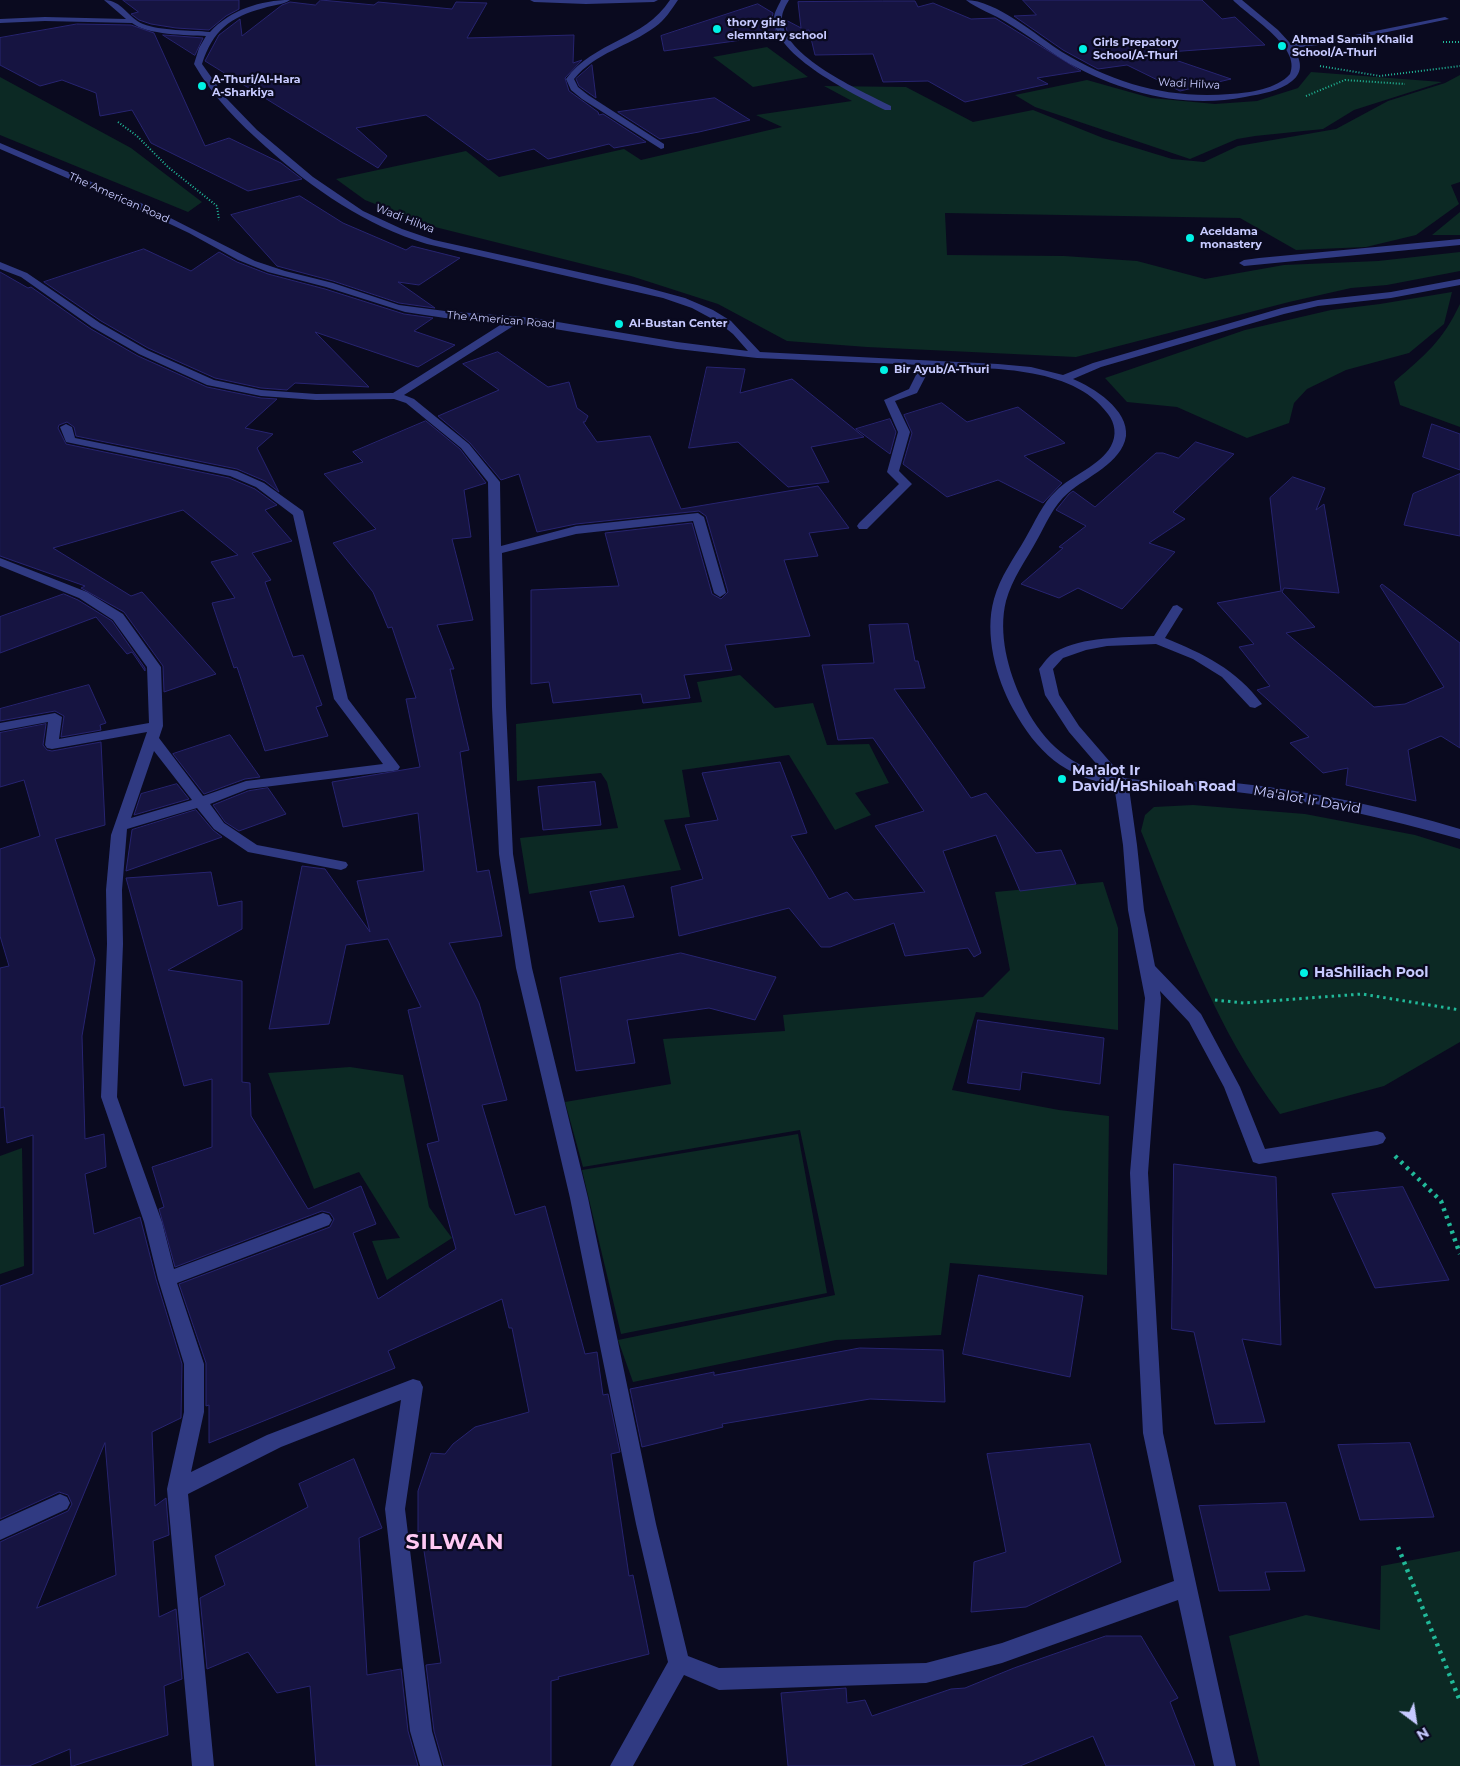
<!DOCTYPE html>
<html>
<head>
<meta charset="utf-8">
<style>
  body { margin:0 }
  #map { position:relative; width:1460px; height:1766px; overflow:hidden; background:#0a0a1f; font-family:Montserrat,sans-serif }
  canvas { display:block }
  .north { position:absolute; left:1390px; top:1696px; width:50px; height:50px; -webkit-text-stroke:4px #0a0a1f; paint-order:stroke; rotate:149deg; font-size:14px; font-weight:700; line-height:20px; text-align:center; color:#c7caff }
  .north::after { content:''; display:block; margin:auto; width:18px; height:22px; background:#c7caff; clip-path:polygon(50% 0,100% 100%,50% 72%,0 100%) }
</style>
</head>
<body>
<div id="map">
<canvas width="1460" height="1766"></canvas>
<div class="north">N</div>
</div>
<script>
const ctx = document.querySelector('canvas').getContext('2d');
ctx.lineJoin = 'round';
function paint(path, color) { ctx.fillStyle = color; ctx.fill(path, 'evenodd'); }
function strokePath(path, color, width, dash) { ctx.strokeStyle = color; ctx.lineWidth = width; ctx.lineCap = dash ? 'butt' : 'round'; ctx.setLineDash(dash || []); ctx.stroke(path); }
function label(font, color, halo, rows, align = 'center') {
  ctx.font = font + ' Montserrat,sans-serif'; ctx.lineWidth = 4.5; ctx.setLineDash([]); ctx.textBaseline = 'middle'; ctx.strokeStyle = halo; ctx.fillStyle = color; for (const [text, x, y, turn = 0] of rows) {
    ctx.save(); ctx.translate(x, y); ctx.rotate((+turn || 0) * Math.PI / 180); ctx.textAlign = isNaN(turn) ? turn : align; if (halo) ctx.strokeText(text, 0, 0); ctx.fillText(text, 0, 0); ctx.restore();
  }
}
const green = new Path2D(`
  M767 47 808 77 753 87 713 57Z
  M1311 72 1442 82 1354 110 1323 129 1255 136 1237 139 1190 159 1035 107 1015 95 1087 80 1151 98 1215 104 1257 101 1298 88Z
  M1460 75V182L1451 185 1459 204 1416 235 1366 247 1296 250 1240 218 945 213 947 255 1064 256 1137 261 1205 279 1284 265 1378 261 1460 252V271L1387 285 1351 288 1289 302 1076 357 867 347 787 341 718 304 631 276 431 226 365 200 336 179 466 151 499 177 624 149 641 160 782 127 756 115 852 101 824 86 906 87 973 122 1033 110 1103 138 1172 159 1204 162 1238 146 1336 129 1388 101 1445 83Z
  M0 77 131 148 202 202 188 212 0 135Z
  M1460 212V235H1432Z
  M1452 292 1444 324 1409 353 1346 370 1307 389 1294 403 1289 423 1247 438 1177 407 1127 402 1105 378 1245 330 1331 310 1380 304Z
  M1460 304V427L1400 405 1394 382C1425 355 1442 342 1460 304Z
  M740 675 775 708 813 703 827 745 869 744 889 783 855 793 871 815 835 830 789 755 682 770 690 817 664 820 681 870 529 894 520 838 618 828 607 782 601 773 517 781 516 724 702 702 697 682Z
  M1193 805 1305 814 1415 835 1460 849V1042L1384 1086 1280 1114C1216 1030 1180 928 1141 831L1145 815 1154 807Z
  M1103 882 1118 928V1030L976 1012 952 1090 1059 1110 1109 1116 1107 1275 950 1263 941 1335 836 1340 633 1382 618 1340 835 1295 800 1130 583 1167 565 1102 671 1084 663 1039 785 1031 783 1015 983 997 1010 970 995 892Z
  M350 1067 403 1075 429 1207 452 1238 387 1280 372 1241 400 1238 359 1172 314 1189 268 1073Z
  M798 1134 827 1293 621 1334 582 1170Z
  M22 1148 24 1266 0 1274V1156Z
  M1460 1551V1766H1260L1229 1636 1306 1615 1380 1630 1381 1566Z`);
const building = new Path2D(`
  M123 0H239V9L226 16 209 30 176 28 151 24 139 20 131 14 138 12Z
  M321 0 374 5 378 2 452 9 456 2 487 3 467 38 574 35 573 63 582 60 565 78 569 91 598 112 599 115 603 114 646 142 614 148 609 144 548 159 534 149 488 160 426 115 356 128 387 156 378 168 205 61 219 35 240 19 242 36 282 5 290 2 315 5Z
  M1023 0H1202L1222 19 1235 17 1265 45 1155 53 1231 79 1180 91 1127 65 1098 69 1063 50 1014 16 1036 15Z
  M883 1H915L918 7 933 3 971 19 995 18 1081 71 1037 78 1048 84 965 102 928 81 883 82 873 54 815 55 809 30 788 33 787 31 784 19 801 28 798 2Z
  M758 4 773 13 772 18 777 35 664 51 661 36Z
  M77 24 131 25 154 33 205 146 229 138 281 163 302 179 248 191 151 143 132 110 100 116 96 93 62 80 40 86 0 65V38Z
  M163 35 178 36 203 38 195 55Z
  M592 65 596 98 579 86 576 79Z
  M715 98 750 120 699 132 660 139 618 112Z
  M300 196 343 223 406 250 412 246 460 258 419 285 398 282 435 308 399 303 333 281 277 266 231 215Z
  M144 249 191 271 219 252 237 262 268 274 325 289 404 314 433 318 414 331 455 345 418 367 315 332 369 387 295 383 287 390 261 388 215 378 148 348 101 321 44 282Z
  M0 272 28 288 31 287 91 329 138 356 207 387 261 398 277 399 245 428 273 434 257 448 279 492 265 481 237 469 76 436 74 427 67 422 59 425 58 428 66 444 229 478 255 489 277 505 265 510 292 541 252 553 271 580 265 582 293 657 303 655 322 705 316 707 328 736 265 751 237 667 234 668 212 603 235 598 211 562 238 555 183 510 53 548 131 596 142 592 216 674 164 692 163 666 124 612 81 588 85 586 0 556Z
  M498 352 548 387 569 382 577 408 588 416 585 422H583L597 442 650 436 681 509 818 486 849 528 809 533 818 556 784 560 810 636 725 645 732 670 684 675 690 698 643 703 641 694 553 703 549 682 531 684V590L619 586 605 533 692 523 712 594 721 599 728 592 706 516 699 511 576 524 537 532 519 474 501 480 470 443 438 416 499 390 463 364Z
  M707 367 745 369 740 393 792 379 864 437 811 447 829 482 788 487 738 442 689 448Z
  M942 403 967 422 1018 407 1065 443 1024 456 1062 483 1043 503 998 480 947 497 903 464 912 433 904 415Z
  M890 419 896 432 890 454 856 429Z
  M426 421 460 449 486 483 464 490 471 537 452 539 473 620 437 625 454 669H450L469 750 460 752 477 872 489 870 502 936 449 943 479 1003 507 1100 482 1105 515 1215 545 1206 585 1354 597 1352 603 1395 608 1394 620 1452 611 1454 629 1576 633 1575 649 1654 558 1677 559 1679 551 1681V1766H444L434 1731 426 1665 441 1663 421 1531 418 1532V1491L431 1453 445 1454 453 1444 475 1427 529 1412 512 1328H509L502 1299 388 1351 395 1368 209 1443V1405L206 1406V1363L179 1284 330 1227 334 1219 330 1213 322 1211 175 1267 159 1209 164 1207 152 1167 212 1147V1079L184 1086 126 878 211 872 218 906 242 901V929L168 970 242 981V1082L250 1083 251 1116 308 1209 361 1186 376 1224 353 1233 378 1299 456 1249 427 1144 439 1141 408 1010 421 1007 388 939 346 945 329 1024 269 1029 302 866 325 869 370 932 357 881 424 871 418 813 343 827 332 782 420 767 406 699 416 698 392 627 388 628 373 592 333 543 376 529 324 474 363 462 353 452Z
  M1432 424 1460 434V470L1423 457Z
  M1196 442 1234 454 1173 512 1185 519 1149 543 1175 552 1122 609 1078 588 1059 598 1021 584 1063 548 1059 547 1086 526 1056 510 1069 494 1073 491 1095 507 1156 453H1163L1178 458Z
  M1460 474V536L1404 525 1413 494Z
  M1293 477 1325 488 1316 510 1324 504 1339 593 1284 588 1282 592 1315 627 1286 633 1374 707 1405 704 1444 687 1380 586 1382 584 1460 643V748L1441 736 1408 750 1416 801 1346 785 1348 768 1323 773 1290 743 1309 737 1257 690 1270 686 1239 647 1254 644 1217 603 1281 591 1270 498Z
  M64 594 78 600 112 621 145 668V671L132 652 127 654 96 617 0 653V617Z
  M908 624 915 661H918L925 688 894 689 971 798 986 793 1036 853 1061 850 1076 884 1020 891 996 835 943 851 981 953 974 957 968 948 905 956 894 923 830 947H821L789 908 679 936 671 887 703 879 685 825 718 820 702 773 780 762 807 833 791 836 829 899 847 892 854 900 925 892 875 826 924 811 873 738 838 740 822 665 874 663 869 625Z
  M89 685 106 723 100 725 101 730 61 737 64 716 55 711 0 721V709Z
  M46 724 43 745 47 750 52 751 101 742 105 825 55 839 95 960 82 1036 85 1139 104 1134 106 1167 85 1174 94 1234 140 1217 156 1279 182 1364 181 1418 152 1432 155 1506 166 1498 169 1535 153 1541 159 1617 176 1609 182 1679 164 1686 168 1735 73 1766H71L70 1749 29 1766H0V1542L68 1511 72 1504 68 1495 59 1492 0 1519V1286L33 1274V1135L7 1143 4 1107 0 1108V968L9 966 0 936V849L40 836 24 780 0 787V733ZM105 1443 116 1575 37 1608Z
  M230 735 260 777 245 779 204 794 173 754Z
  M595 782 601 825 543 830 538 787Z
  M177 784 189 799 134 815 141 794Z
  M268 788 286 814 239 831 225 822 213 805 248 791Z
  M196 810 213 830 222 837 126 871 132 830Z
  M624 886 634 917 599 922 590 892Z
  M681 953 776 977 755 1020 709 1008 627 1020 635 1063 576 1071 560 978Z
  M978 1020 1104 1038 1100 1084 1022 1072 1020 1090 968 1083Z
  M1174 1164 1276 1177 1281 1345 1242 1339 1265 1422 1215 1424 1194 1332 1172 1329Z
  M1403 1187 1449 1280 1375 1288 1332 1194Z
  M979 1275 1083 1296 1070 1377 963 1354Z
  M860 1348 943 1350 945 1402 870 1399 722 1424 723 1427 642 1447 630 1389 714 1372V1375Z
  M1410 1443 1434 1517 1360 1520 1338 1445Z
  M1090 1444 1121 1562 1026 1607 971 1612 974 1562 1006 1552 987 1454Z
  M354 1459 382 1528 359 1538 367 1675 401 1669 408 1731 418 1766H316L310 1686 277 1693 248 1652 207 1669 200 1598 225 1585 215 1556 308 1507 299 1484Z
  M1286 1503 1305 1571 1265 1572 1270 1590 1219 1591 1199 1506Z
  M1106 1636H1141L1178 1698 1170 1702 1195 1766H1106L1093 1736 1020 1766H788L781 1693 846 1688 847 1703 865 1700 872 1716 951 1689 965 1688 1014 1668Z`);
const pathFar2 = new Path2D(`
  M1443 42H1460
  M1320 66 1380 76 1460 66
  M1306 96 1345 80 1405 84
  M118 122 137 136 168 167 217 206 219 220`);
const pathFar1 = new Path2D(`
  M1215 1000 1244 1003 1362 994 1460 1010`);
const path = new Path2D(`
  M1395 1156 1441 1201 1460 1254
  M1398 1547 1460 1701`);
const minor = new Path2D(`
  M104 0C122 0 128 18 143 24 161 31 190 30 210 32 230 10 261 0 290 0 283 5 272 5 264 8 230 17 213 30 202 64L226 98 257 130 313 177 363 211 402 229 434 240 637 285 685 298 713 310 731 321 760 352 998 364 1031 367 1063 375 1093 363 1282 308 1318 300 1391 292 1460 279V285L1391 298 1318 306 1284 314 1101 367 1073 379C1093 387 1129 410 1126 436 1122 463 1086 477 1068 493 1053 506 1046 524 1037 540 1026 560 1012 579 1006 601 998 633 1008 671 1022 700 1040 738 1065 763 1106 775L1069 732 1045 695 1039 669C1043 664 1049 655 1055 652 1084 636 1122 638 1154 636L1173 606 1177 605 1183 609 1165 638C1204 654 1236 669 1262 704L1255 708 1250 707 1222 677 1193 659 1156 644 1107 646 1086 650 1063 658 1053 669 1059 695 1079 726 1124 778C1161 784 1198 780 1235 783 1311 791 1387 807 1460 829V839C1386 819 1312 800 1236 792 1200 789 1164 791 1129 788L1137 845 1144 910 1155 966 1201 1014 1240 1087 1265 1149 1377 1131 1383 1133 1386 1138 1383 1143 1377 1145 1259 1164 1253 1162 1224 1087 1189 1022 1160 991 1161 998 1148 1173 1163 1433 1236 1766H1214L1178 1600 1002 1663 926 1683 719 1690 684 1675 633 1766H610L668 1662 636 1524 570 1198 516 968 499 854 492 707 488 482 461 448 406 403 394 399 316 400 261 396 207 385 139 354 92 327 21 277 0 269V262L27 273 100 323 147 350 214 380 261 390 316 394 393 393 505 322 445 318 405 312 326 287 268 272 238 260 189 233 134 207 0 149V143L141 203 255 261 285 271 333 283 399 305 445 311 534 318 677 342 748 351 733 334 718 322 692 308 663 298 427 244C365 225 314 190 266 147 238 122 213 97 194 64L199 48 206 36C187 35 147 35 132 23L45 21 0 23V19L45 17 126 19ZM518 323 677 349 757 358 921 365 909 389 884 400 898 432 887 472 899 484 859 523 857 526 859 529H867L912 484 899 471 910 432 895 401 917 393 931 366C986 369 1072 364 1108 414 1115 423 1117 435 1111 446 1100 466 1072 475 1056 491 1042 504 1035 522 1025 539 1014 558 1000 577 994 599 984 634 996 678 1013 709 1037 752 1064 777 1114 785L1123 845 1128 910 1145 998 1130 1173 1143 1433 1174 1581 1002 1643 926 1663 719 1668 688 1656 656 1524 588 1198 532 968 513 854 506 707 502 553 576 534 693 521 714 593 720 597 726 593 704 517 698 513 576 526 501 546 500 482 469 444 414 399 404 395Z
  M530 0H658L654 2 586 4 534 2Z
  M670 0H678C671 10 665 20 655 27 628 47 596 52 574 79L578 87 588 95 664 144V148L661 149 582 99 571 90 566 79C594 41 644 40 670 0Z
  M781 0H789C786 5 782 12 782 18 781 56 862 91 891 106V110H885C856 95 773 56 774 18 774 12 779 5 781 0Z
  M966 0C996 0 1037 36 1062 52 1114 84 1169 99 1230 94 1249 93 1277 89 1290 74 1302 47 1249 17 1233 0H1242L1278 30 1290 43 1335 39 1445 17 1449 19 1335 43 1293 48C1301 59 1304 72 1292 81 1280 91 1261 94 1245 97 1185 109 1123 93 1070 64 1048 51 1028 35 1006 22 994 14 977 9 966 0Z
  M1460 239V245L1244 266 1239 263 1244 260 1259 258Z
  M66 424 72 427 75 438 237 471 264 483 303 511 348 699 400 767 398 770 393 771 248 789 210 804 224 823 257 845 346 862 348 865 346 868 341 870 248 852 214 829 197 808 127 829 122 890 123 944 117 1097 162 1222 174 1269 323 1213 329 1215 332 1220 329 1225 177 1283 204 1364V1412L191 1472 267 1435 413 1379 420 1381 423 1387 405 1509 432 1731 442 1766H420L410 1731 385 1509 401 1400 281 1447 188 1494 214 1766H192L167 1489 184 1412V1364L158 1279 144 1222 101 1097 107 944 106 890 111 835 147 732 52 749 47 748 45 745 48 722 0 731V723L55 713 62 717 59 739 149 723 147 667 113 620 79 598 0 566V558L87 592 123 614 161 667 163 726 159 738 203 796 246 781 383 764 334 699 293 515 256 487 230 476 66 442 60 427ZM154 751 192 800 131 818Z
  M60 1494 67 1497 70 1503 67 1509 0 1540V1521Z`);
const markers = [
  [717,29,5,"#00f2e5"],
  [1282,46,5,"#00f2e5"],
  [1083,49,5,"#00f2e5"],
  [202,86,5,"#00f2e5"],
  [1190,238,5,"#00f2e5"],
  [619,324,5,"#00f2e5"],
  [884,370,5,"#00f2e5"],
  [1062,779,5,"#00f2e5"],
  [1304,973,5,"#00f2e5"]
];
const farPoinames = [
  ["thory girls",727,23],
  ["elemntary school",727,36],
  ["Ahmad Samih Khalid",1292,40],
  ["School/A-Thuri",1292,53],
  ["Girls Prepatory",1093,43],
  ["School/A-Thuri",1093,56],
  ["A-Thuri/Al-Hara",212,80],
  ["A-Sharkiya",212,93],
  ["Aceldama",1200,232],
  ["monastery",1200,245],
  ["Al-Bustan Center",629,324],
  ["Bir Ayub/A-Thuri",894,370]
];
const farStreetnames = [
  ["Wadi Hilwa",1189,84,3],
  ["The American Road",119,198,24],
  ["Wadi Hilwa",405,219,21],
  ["The American Road",501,320,5]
];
const poiNames = [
  ["Ma'alot Ir",1072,771],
  ["David/HaShiloah Road",1072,787],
  ["HaShiliach Pool",1314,973]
];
const streetNames = [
  ["Ma'alot Ir David",1307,800,10]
];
const nearDistrictnames = [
  ["SILWAN",455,1543]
];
paint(green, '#0c2924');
paint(building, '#161441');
strokePath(building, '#272470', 1);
strokePath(pathFar2, '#21b999', 2, [1, 2]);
strokePath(pathFar1, '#21b999', 3, [2.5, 4]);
strokePath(path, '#21b999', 4.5, [3, 5]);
paint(minor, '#303a82');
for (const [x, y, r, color] of markers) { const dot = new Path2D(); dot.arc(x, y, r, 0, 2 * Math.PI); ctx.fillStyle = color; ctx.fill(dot); strokePath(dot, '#0a0a1f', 2); }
label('bold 11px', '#c7caff', '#0a0a1f', farPoinames, 'left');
label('11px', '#c7caff', '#0a0a1f', farStreetnames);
label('bold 14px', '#c7caff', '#0a0a1f', poiNames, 'left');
label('14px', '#c7caff', '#0a0a1f', streetNames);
ctx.letterSpacing = '1px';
label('bold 22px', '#ffc9f4', '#0a0a1f', nearDistrictnames);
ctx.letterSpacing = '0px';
</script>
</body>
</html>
